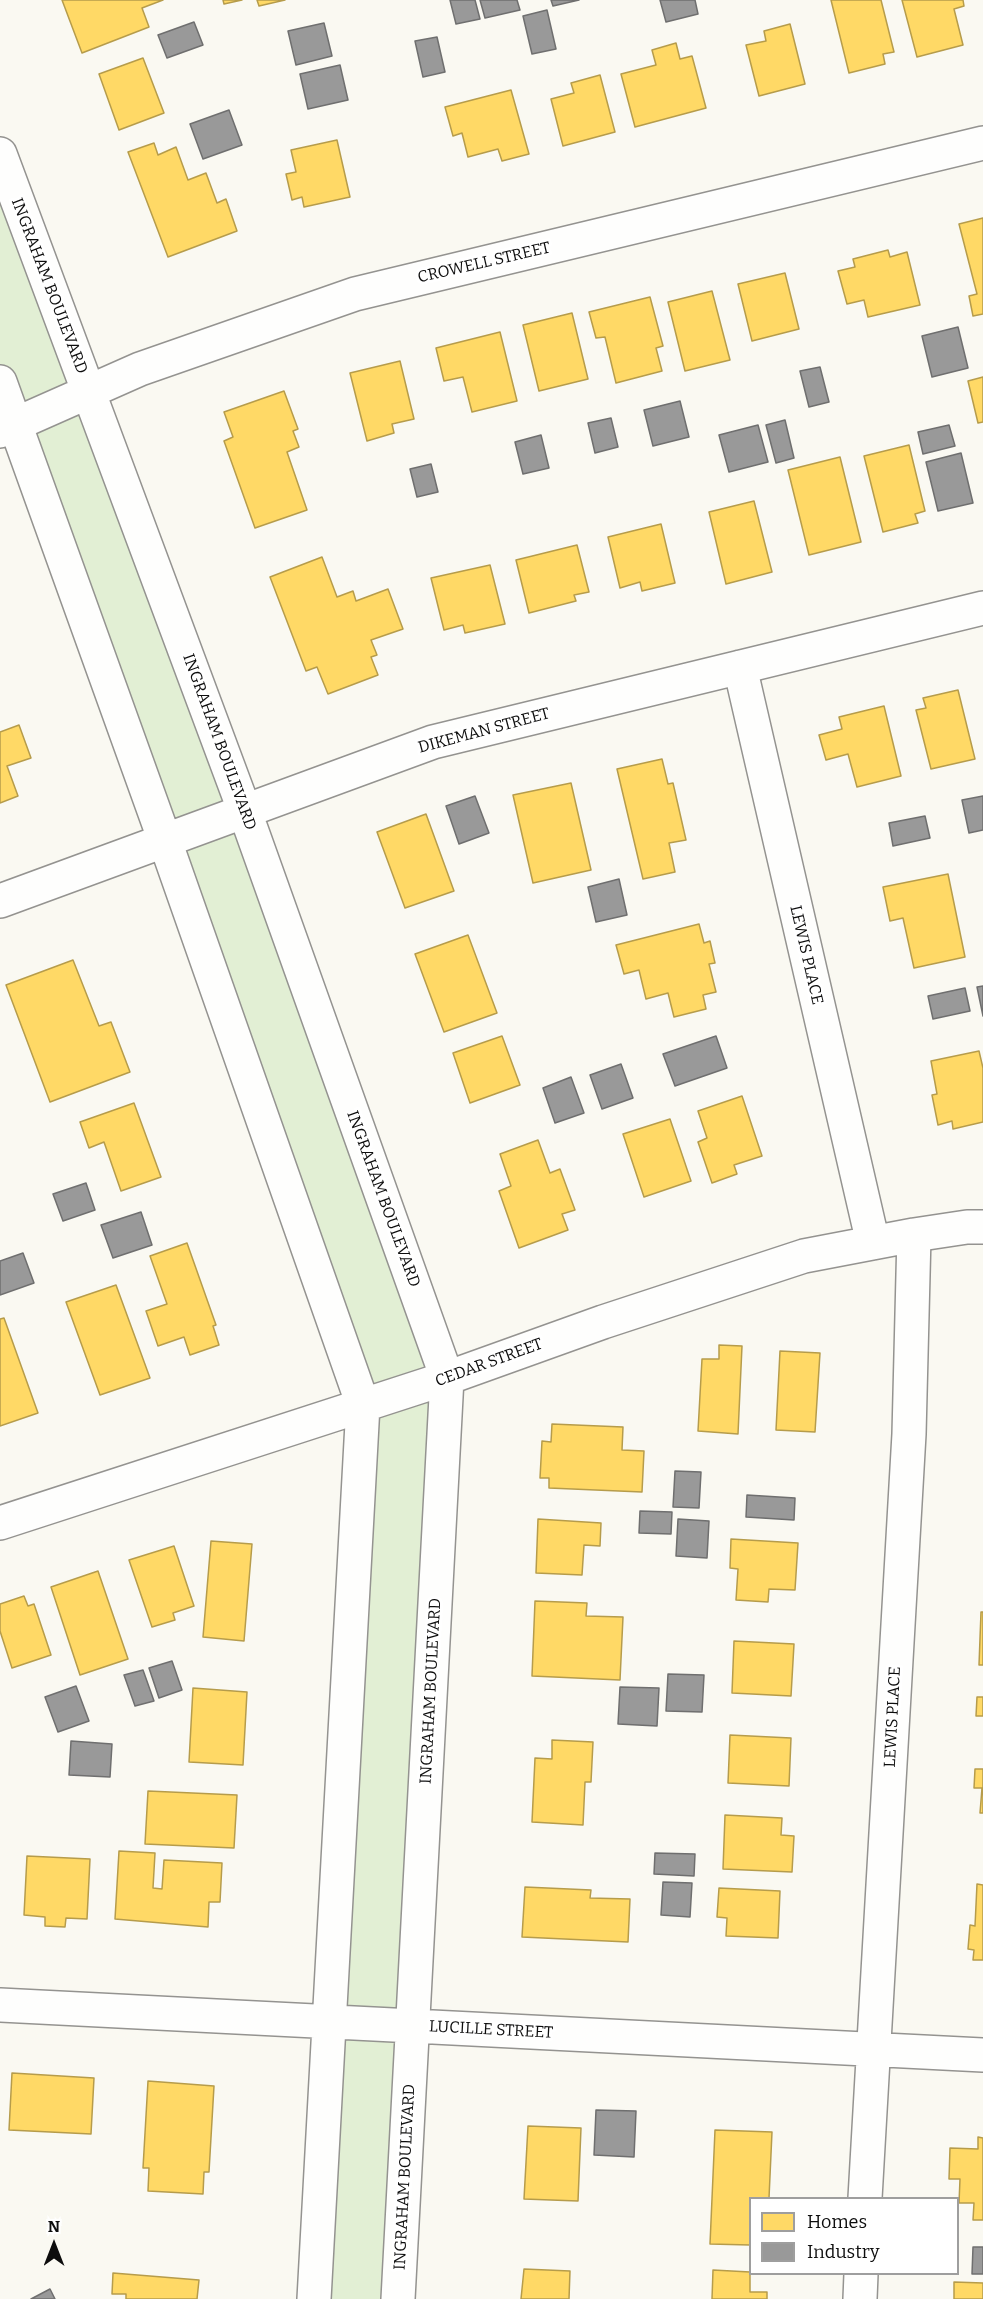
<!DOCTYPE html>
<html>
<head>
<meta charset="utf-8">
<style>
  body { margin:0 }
  #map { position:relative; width:983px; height:2299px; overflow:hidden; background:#faf9f2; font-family:Bitter,serif }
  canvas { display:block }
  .legend { position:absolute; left:749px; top:2197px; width:210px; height:78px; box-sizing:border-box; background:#fff; border:2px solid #9e9e9e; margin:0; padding:8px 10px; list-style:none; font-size:18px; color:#0d0d0d }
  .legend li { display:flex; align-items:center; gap:12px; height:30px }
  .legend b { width:30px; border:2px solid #9e9e9e }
  .north { position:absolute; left:24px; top:2215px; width:60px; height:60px; -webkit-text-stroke:4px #fff; paint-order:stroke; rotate:0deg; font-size:16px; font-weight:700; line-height:24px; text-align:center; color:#0d0d0d }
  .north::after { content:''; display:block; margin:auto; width:21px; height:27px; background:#0d0d0d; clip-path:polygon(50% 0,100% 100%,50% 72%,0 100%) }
</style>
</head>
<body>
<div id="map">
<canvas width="983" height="2299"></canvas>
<ul class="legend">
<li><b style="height:16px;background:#ffd966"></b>Homes</li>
<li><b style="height:16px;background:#999"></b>Industry</li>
</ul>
<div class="north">N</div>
</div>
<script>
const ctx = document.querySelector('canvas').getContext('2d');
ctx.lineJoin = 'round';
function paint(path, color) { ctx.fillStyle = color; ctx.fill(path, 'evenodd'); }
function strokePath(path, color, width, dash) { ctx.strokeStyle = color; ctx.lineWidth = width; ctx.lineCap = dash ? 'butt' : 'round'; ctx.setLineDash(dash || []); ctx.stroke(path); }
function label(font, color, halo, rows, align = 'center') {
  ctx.font = font + ' Bitter,serif'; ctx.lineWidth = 6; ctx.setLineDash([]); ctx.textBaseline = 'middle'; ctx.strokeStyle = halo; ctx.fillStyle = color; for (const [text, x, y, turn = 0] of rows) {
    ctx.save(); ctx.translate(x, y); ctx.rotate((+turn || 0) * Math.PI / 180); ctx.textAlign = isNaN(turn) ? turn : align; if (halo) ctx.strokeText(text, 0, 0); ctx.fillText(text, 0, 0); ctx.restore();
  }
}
const green = new Path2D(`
  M0 154 447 1378 398 2299H314L363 1405 0 382Z`);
const homes = new Path2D(`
  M62 0H163L142 8 149 27 82 53Z
  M223 0H242L224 4Z
  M257 0H285L259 6Z
  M831 0H881L894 52 883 54 885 64 849 73Z
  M902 0H963L964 6 954 9 963 45 917 57Z
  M790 24 805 84 759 96 746 45 766 41 764 31Z
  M676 43 680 59 692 56 706 108 635 127 621 74 656 65 652 50Z
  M143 58 164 113 119 130 99 74Z
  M600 75 615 132 563 146 551 99 574 93 571 83Z
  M511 90 529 154 502 161 498 149 468 157 462 133 453 136 445 107Z
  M337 140 350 197 304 207 302 197 292 200 286 174 296 172 291 150Z
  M154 143 158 155 176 147 188 180 206 173 217 203 226 199 237 231 168 257 128 152Z
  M983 218V314L973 316 969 296 977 294 959 224Z
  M888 250 890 257 907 252 920 305 868 317 864 300 847 304 838 271 855 267 853 259Z
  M785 273 799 329 752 341 738 284Z
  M712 291 730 360 685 371 668 302Z
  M650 297 663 346 656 348 662 371 616 383 605 337 596 338 589 312Z
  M572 313 588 379 539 391 523 325Z
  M500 332 517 401 472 412 463 377 444 381 436 348Z
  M400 361 414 419 392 424 394 433 367 441 350 373Z
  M983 377V422L978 423 968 381Z
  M284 391 298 429 293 431 299 447 287 452 307 510 255 528 224 441 233 437 224 412Z
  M909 445 925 511 915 514 918 523 883 532 864 456Z
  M840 457 861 542 809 555 788 470Z
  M754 501 772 572 726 584 709 512Z
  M661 524 675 583 642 591 640 582 620 588 608 537Z
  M577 545 589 592 574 595 576 601 529 613 516 560Z
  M322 557 337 597 353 591 356 601 388 589 403 629 371 640 377 655 371 657 378 675 328 694 317 667 306 671 270 577Z
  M490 565 505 624 465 633 463 625 444 630 431 578Z
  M958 690 975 759 931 769 916 710 926 708 923 698Z
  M884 706 901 776 857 787 848 754 826 760 819 735 842 729 839 717Z
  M19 725 31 758 7 766 18 796 0 803V732Z
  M662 759 668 784 673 783 686 840 669 843 675 872 643 879 617 769Z
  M571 783 591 870 533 883 513 795Z
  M426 814 454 891 405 908 377 832Z
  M948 874 965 957 914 968 903 918 890 921 883 887Z
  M699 924 704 943 710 941 715 963 709 964 716 992 703 995 706 1009 674 1017 668 993 646 999 639 970 624 974 616 945Z
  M468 935 497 1013 444 1032 415 954Z
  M73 960 99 1026 111 1022 130 1072 50 1102 6 985Z
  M502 1036 520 1085 470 1103 453 1053Z
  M979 1051 983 1068V1122L953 1129 952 1121 938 1125 932 1095 937 1094 931 1061Z
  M742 1096 762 1156 734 1165 737 1174 712 1183 698 1142 707 1138 698 1111Z
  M134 1103 161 1177 121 1191 104 1142 89 1148 80 1122Z
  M670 1119 691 1181 644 1197 623 1134Z
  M538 1140 550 1173 560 1169 575 1210 562 1214 568 1230 519 1248 499 1191 511 1186 500 1154Z
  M187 1243 216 1325 213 1326 219 1345 190 1355 184 1337 158 1346 146 1311 167 1304 150 1256Z
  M116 1285 150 1378 100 1395 66 1302Z
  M4 1318 38 1413 0 1426V1319Z
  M719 1345 742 1346 738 1434 698 1431 702 1359H719Z
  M780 1351 820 1353 815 1432 776 1430Z
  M552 1424 623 1427 622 1450 644 1451 642 1492 549 1488V1478H540L542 1441 551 1442Z
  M538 1519 601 1523 600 1546 584 1545 582 1575 536 1573Z
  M731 1539 798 1543 795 1590 769 1589 768 1602 736 1600 738 1569 730 1568Z
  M211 1541 252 1544 244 1641 203 1637Z
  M174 1546 194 1606 173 1613 175 1620 152 1627 129 1560Z
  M98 1571 128 1659 80 1675 51 1587Z
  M24 1596 28 1606 34 1604 51 1655 12 1668 0 1631V1604Z
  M535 1601 587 1603 586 1616 623 1617 620 1680 532 1676Z
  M981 1612H983V1665H979Z
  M734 1641 794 1644 791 1696 732 1693Z
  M193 1688 247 1692 243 1765 189 1762Z
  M977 1697H983V1716H976Z
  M730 1735 791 1738 789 1786 728 1783Z
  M552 1740 593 1742 591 1782H585L583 1825 532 1822 535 1758 552 1759Z
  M975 1769H983V1813H980L982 1788H974Z
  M148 1791 237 1795 234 1848 145 1844Z
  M725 1815 782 1818 781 1835 794 1836 792 1872 723 1869Z
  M119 1851 155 1853 153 1888 162 1889 164 1860 222 1863 220 1902H209L208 1927 115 1919Z
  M27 1856 90 1859 87 1919 66 1918 65 1927 45 1926V1917L24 1915Z
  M977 1884 983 1885V1960H973L974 1950 968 1949 970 1925 975 1926Z
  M525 1887 591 1890 590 1898 630 1899 628 1942 522 1937Z
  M719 1888 780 1891 778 1938 726 1936 727 1918 717 1917Z
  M12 2073 94 2078 91 2134 9 2130Z
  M148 2081 214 2086 209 2172H204L203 2194 148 2191 149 2168H143Z
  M528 2126 581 2128 578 2201 524 2199Z
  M715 2130 772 2132 769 2198H750V2245L710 2244Z
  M978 2137 983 2138V2220H973L974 2203H959L960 2179H949L950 2148 978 2149Z
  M524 2269 570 2271 569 2299H521Z
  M713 2270 750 2272V2292H767V2299H712Z
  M113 2273 199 2280 197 2299H126V2294H112Z
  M954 2282 983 2283V2299H954Z`);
const industry = new Path2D(`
  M450 0H475L480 19 456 24Z
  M480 0H517L520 10 485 18Z
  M551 0H579L553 6Z
  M660 0H695L698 14 666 22Z
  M547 10 556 49 532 54 523 16Z
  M194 22 203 45 167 58 158 35Z
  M324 23 332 56 296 65 288 31Z
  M437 37 445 72 423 77 415 41Z
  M340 65 348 100 308 109 300 74Z
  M229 110 242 145 203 159 190 124Z
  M958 327 968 368 932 377 922 336Z
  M820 367 829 402 809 407 800 371Z
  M680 401 689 437 653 446 644 410Z
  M611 418 618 447 595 453 588 423Z
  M785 420 794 458 776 463 766 425Z
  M758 425 768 462 729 472 719 435Z
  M949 425 955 446 923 454 918 432Z
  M541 435 549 468 523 474 515 442Z
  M961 453 973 503 938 511 926 462Z
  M431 464 438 492 417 497 410 469Z
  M475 796 489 833 459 844 446 806Z
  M983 796V830L969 833 962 800Z
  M925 816 930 838 893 846 889 823Z
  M619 879 627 915 596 922 588 887Z
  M983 986V1016L977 987Z
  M965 988 970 1011 933 1019 928 996Z
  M716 1036 727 1068 675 1086 663 1054Z
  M621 1064 633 1098 602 1109 590 1075Z
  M571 1077 584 1113 555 1123 543 1088Z
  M86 1183 95 1210 63 1221 53 1194Z
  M141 1212 152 1245 113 1258 101 1225Z
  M23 1253 34 1283 0 1295V1261Z
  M675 1471 701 1472 699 1508 673 1507Z
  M747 1495 795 1498 794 1520 746 1517Z
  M640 1511 672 1512 671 1534 639 1533Z
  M678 1519 709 1521 707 1558 676 1556Z
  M172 1661 182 1690 159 1698 149 1668Z
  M143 1670 154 1701 135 1706 124 1675Z
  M668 1674 704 1675 702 1712 666 1711Z
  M76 1686 89 1721 58 1732 45 1697Z
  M620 1687 659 1688 657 1726 618 1724Z
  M71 1741 112 1744 110 1777 69 1775Z
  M655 1853 695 1854 694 1876 654 1874Z
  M663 1882 692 1883 690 1917 661 1915Z
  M596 2110 636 2111 634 2157 594 2155Z
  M973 2247H983V2274H972Z
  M50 2289 55 2299H31Z`);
const minor = new Path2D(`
  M0 154 245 812 447 1378 398 2299
  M0 382 165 841 363 1405 314 2299
  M0 431 140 369 355 294 983 143
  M740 667 873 1243
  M0 901 433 742 983 608
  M0 1523 447 1378 603 1322 804 1256 914 1235 967 1227H983
  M0 2005 983 2055
  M865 2198 909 1434 914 1235
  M860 2299 861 2274`);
const streetNames = [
  ["CROWELL STREET",484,263,-13],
  ["INGRAHAM BOULEVARD",49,286,69],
  ["DIKEMAN STREET",484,731,-15],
  ["INGRAHAM BOULEVARD",219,742,70],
  ["LEWIS PLACE",806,955,77],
  ["INGRAHAM BOULEVARD",383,1199,70],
  ["CEDAR STREET",489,1363,-20],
  ["INGRAHAM BOULEVARD",431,1691,-87],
  ["LEWIS PLACE",893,1717,-87],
  ["LUCILLE STREET",491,2030,3],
  ["INGRAHAM BOULEVARD",405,2177,-87]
];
paint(green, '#e2efd4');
paint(homes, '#ffd966');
strokePath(homes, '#b69c4b', 1.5);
paint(industry, '#999');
strokePath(industry, '#6f6f6f', 1.5);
strokePath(minor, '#949390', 36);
strokePath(minor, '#fefefd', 33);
label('16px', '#0d0d0d', '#fff', streetNames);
</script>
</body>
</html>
